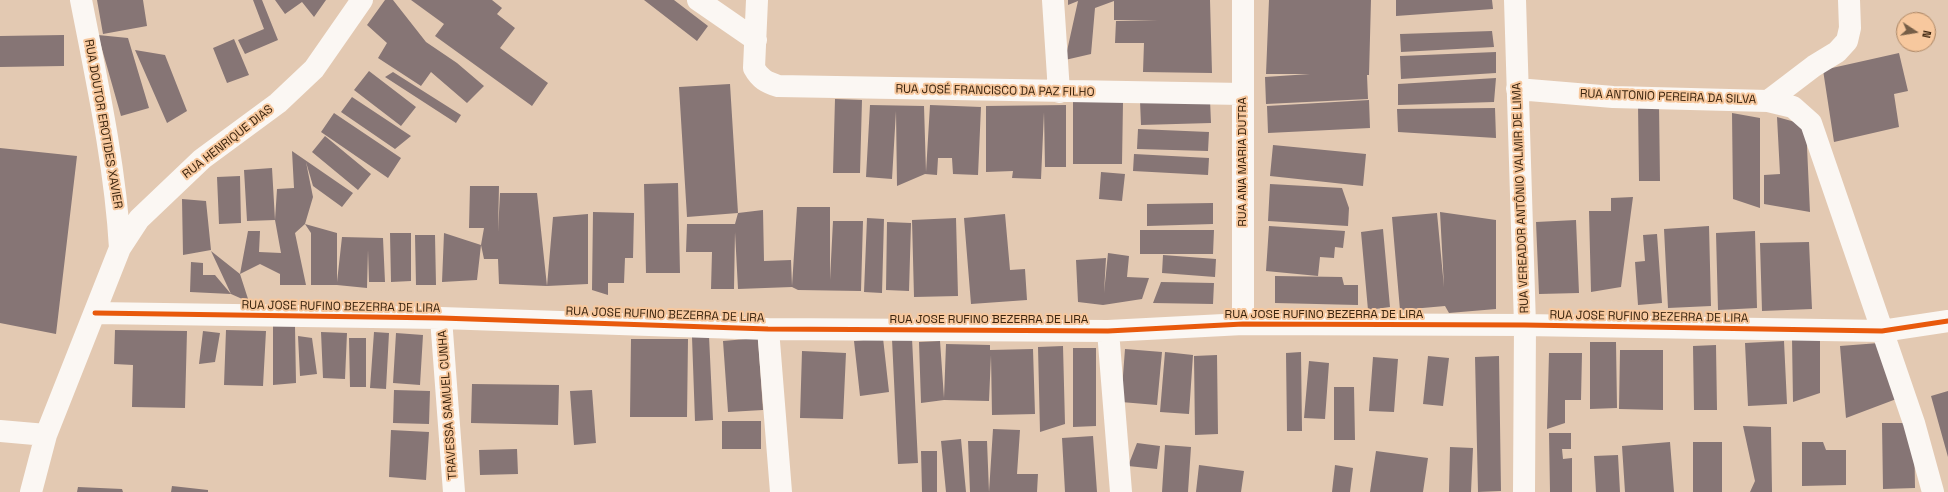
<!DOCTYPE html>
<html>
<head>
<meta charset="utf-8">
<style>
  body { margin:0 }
  #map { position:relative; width:1948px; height:492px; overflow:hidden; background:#e3c9b2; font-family:"Space Grotesk",sans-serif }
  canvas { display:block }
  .north { position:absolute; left:1896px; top:12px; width:40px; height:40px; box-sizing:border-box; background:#f7c89e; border:1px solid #ac8664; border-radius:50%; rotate:102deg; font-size:11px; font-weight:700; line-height:16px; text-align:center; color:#3b240e }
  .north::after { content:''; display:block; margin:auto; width:14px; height:18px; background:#765e47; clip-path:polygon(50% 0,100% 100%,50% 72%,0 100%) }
</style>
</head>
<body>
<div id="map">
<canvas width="1948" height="492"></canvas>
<div class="north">N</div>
</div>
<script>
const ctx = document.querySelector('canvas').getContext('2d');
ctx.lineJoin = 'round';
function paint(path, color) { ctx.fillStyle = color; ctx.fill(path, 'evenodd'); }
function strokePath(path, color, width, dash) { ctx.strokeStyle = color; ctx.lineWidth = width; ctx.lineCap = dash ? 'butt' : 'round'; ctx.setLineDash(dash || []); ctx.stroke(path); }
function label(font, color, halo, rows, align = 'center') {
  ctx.font = font + ' "Space Grotesk",sans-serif'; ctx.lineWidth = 4; ctx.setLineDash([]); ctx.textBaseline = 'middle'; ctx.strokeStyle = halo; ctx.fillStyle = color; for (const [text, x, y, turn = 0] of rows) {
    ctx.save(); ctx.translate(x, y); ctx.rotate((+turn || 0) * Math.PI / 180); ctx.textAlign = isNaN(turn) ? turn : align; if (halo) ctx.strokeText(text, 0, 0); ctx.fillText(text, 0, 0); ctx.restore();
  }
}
const building = new Path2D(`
  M97 0H143L147 26 103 34Z
  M253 0H262L278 40 245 54 238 40 264 29Z
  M275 0H326L314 17 302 2 285 14Z
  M385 0H393L426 42 457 63 484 86 467 103 431 72 421 86 378 58 387 43 367 25Z
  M411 0H492L502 8 497 14 515 28 500 48 548 83 532 106 435 36 444 24Z
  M644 0H674L708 26 697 41Z
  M1068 0H1210L1212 73 1143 72 1144 43H1115L1116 21 1158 20H1114V1L1095 8 1091 54 1065 60 1078 1 1068 5Z
  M1269 0H1371L1369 75H1367L1368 99 1266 104 1265 77 1310 74H1266Z
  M1396 0H1492L1493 9 1396 16Z
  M1492 31 1494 47 1401 52 1400 34Z
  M64 35V66L0 67V36Z
  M98 35 128 38 149 108 121 116Z
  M234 39 249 75 227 83 213 48Z
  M135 50 165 55 187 111 167 123Z
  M1496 52V73L1401 79 1400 56Z
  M1899 53 1908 91 1894 94 1899 127 1834 142 1823 70Z
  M369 71 416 107 401 126 354 90Z
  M393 72 461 115 456 123 385 77Z
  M1496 78 1494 102 1398 105V84Z
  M730 84 738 213 687 217 679 87Z
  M352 97 411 136 395 149 341 112Z
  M835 99 862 100 860 173H833Z
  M1210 100 1211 123 1141 125 1140 101Z
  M1369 100 1370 128 1268 133 1267 106Z
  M1073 101 1123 102 1122 164H1073Z
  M1638 104H1659L1660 181H1639Z
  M870 105 924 106 926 172 930 105 981 107 978 175 953 174 952 158H938L937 175 925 174 897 186 896 111 892 179 866 177Z
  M1066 105V167H1045L1044 112 1041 179 1012 178 1013 171 986 172V106Z
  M1495 108 1496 138 1398 132 1397 109Z
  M334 113 401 158 388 178 321 132Z
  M1732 113 1760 118V208L1733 199Z
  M1777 117 1806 125 1810 212 1764 204V175L1780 174Z
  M1138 129 1209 132 1208 151 1137 149Z
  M325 136 371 174 358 190 312 152Z
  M1273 145 1366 154 1363 186 1270 176Z
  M0 148 77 156 56 334 0 323Z
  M292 151 353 193 342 207 313 186 306 162 313 197 305 224 295 233 306 285H280V274L260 264 240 274 249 302 231 294 211 251 240 274 248 231H260L259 252 281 253 275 220 277 189 294 188Z
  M1134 154 1209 158 1208 175 1133 171Z
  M272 168 275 220 247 221 244 170Z
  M1101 172 1125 174 1122 201 1099 199Z
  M240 176 241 223 219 224 217 177Z
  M678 183 680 273H646L644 184Z
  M1270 184 1342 188 1349 208 1348 226 1268 221Z
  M470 186H499L498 232 500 193H537L547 286 553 217 588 214V284L547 286 499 284 498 259H484L481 245 484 228H469Z
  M1633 197 1621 287 1591 292 1589 211H1611V198Z
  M182 199 206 201 211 250 183 255Z
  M1213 203V224L1147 226V204Z
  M797 207H830V280L833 221H863L861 291 798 290 792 287 738 289 735 232 734 289H711L712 252H686L687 224H735L738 213 763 210 764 261 791 260 792 286Z
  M593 212 634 213 633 258H625L624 283H608V295L592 290Z
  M1440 212 1496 220V309L1449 313 1445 306 1400 310 1392 217 1437 213 1444 287Z
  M1005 214 1010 270 1025 269 1027 300 971 304 964 218Z
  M867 218 884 219 882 293 864 292Z
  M956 218 958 296 914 297 912 220Z
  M1576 220 1579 293 1539 294 1536 222Z
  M887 222 911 223 909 291 886 290Z
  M305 224 337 233V282L342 237 383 238 385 282H369L368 250 367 288 337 285H311V233Z
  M1269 226 1345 231 1343 248 1335 247 1334 258 1320 257 1318 276 1266 271Z
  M1709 226 1711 306 1668 308 1664 229Z
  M1383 229 1390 307 1368 310 1361 232Z
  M1140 230H1214L1213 254H1140Z
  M1755 231 1757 308 1718 310 1716 233Z
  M390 233H411V281L391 282Z
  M444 233 481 245 477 280 442 282Z
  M1657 234 1662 303 1638 305 1635 262 1645 261 1643 235Z
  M415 235H435L436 285H416Z
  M1809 242 1812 309 1762 311 1760 243Z
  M1108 253 1129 256 1127 277 1149 278 1142 299 1103 305 1078 302 1076 260 1106 258 1104 293Z
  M1163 255 1216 259 1215 277 1162 273Z
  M191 262 203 263V275H215L231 294 190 292Z
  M1275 276 1342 277 1344 285H1358V305L1275 303Z
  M1161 282 1214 283 1213 304 1153 303Z
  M273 323 295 326 296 383 273 385Z
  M115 330 187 331 185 408 132 407 133 365 114 364Z
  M226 330 266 331 263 386 224 385Z
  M203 331 220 333 215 362 199 364Z
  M321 332 347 333 345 379 323 378Z
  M374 332 389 333 386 389 370 388Z
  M396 333 423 335 420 385 393 383Z
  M298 336 312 338 317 374 300 376Z
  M709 336 713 420 695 421 692 337Z
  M1820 337V393L1793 402 1792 338Z
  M349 338H366V387H350Z
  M758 338 763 410 728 412 723 341Z
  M883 338 889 392 860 396 854 341Z
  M912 338 918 463 898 464 892 339Z
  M631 339H688L687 417H630Z
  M940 341 944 398 946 344 990 345V350L1033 349 1035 414 992 415 991 355 989 401 944 400 921 403 919 342Z
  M1784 341 1787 404 1748 406 1745 343Z
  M1590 342H1616L1617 408 1590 409Z
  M1879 343 1899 398 1846 418 1840 346Z
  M1716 345 1717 410H1694L1693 346Z
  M1063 346 1065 424 1040 432 1038 347Z
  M1073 348H1096V426L1073 427Z
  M1125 349 1162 352 1157 405 1121 402Z
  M1620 350H1663V410L1619 409Z
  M802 351 846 353 843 419 800 418Z
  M1165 352 1193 355 1189 414 1160 412Z
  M1301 352 1302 431H1287L1286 353Z
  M1549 353H1582L1581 400H1565V423L1547 429Z
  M1217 355 1218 434 1195 435 1194 356Z
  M1428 356 1449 358 1443 406 1423 404Z
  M1499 356 1501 491 1478 492 1475 357Z
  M1373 357 1398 359 1394 412 1369 411Z
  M1309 361 1329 363 1325 419 1304 418Z
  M472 384 559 385 558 425 471 423Z
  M1334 387H1354L1355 440H1334Z
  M394 390 430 391 429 424 393 423Z
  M592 390 596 443 574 445 570 391Z
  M1948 391V457L1931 396Z
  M722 421H761V449H722Z
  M1882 423H1914L1915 488 1883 489Z
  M1743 426 1771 427 1772 492H1750L1755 481Z
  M993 429 1020 430 1017 474H1038L1037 492H989Z
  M391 430 429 432 426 480 389 477Z
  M1549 433H1571V449H1562L1563 459 1572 458V492H1550Z
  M1093 436 1097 492H1065L1062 438Z
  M961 439 966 492H946L941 441Z
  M968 441H987L989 492H970Z
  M1670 442 1674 492H1625L1622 446Z
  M1693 442H1722V492H1693Z
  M1802 442H1823L1826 450H1846V485L1802 486Z
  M1137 443 1160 446 1157 469 1128 466Z
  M1165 445 1191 447 1188 492H1162Z
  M1450 447 1473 448 1471 492H1449Z
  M517 449 518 474 480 475 479 450Z
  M921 451H937V492H922Z
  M1376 451 1428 458 1423 492H1370Z
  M1618 455 1620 492H1596L1594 456Z
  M1199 465 1244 471 1241 492H1196Z
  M1335 465 1353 468 1350 492H1332Z
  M172 486 208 490V492H171Z
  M78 487 122 489 123 492H77Z`);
const street = new Path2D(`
  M81 0C97 82 115 164 120 248
  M698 0 756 40
  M757 0 754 68C760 79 766 82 778 86L1243 94
  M1053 0 1059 92
  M1243 0V324
  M1515 0 1525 325 1524 492
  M1517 89 1613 97 1768 101 1793 107 1811 123 1914 423 1933 492
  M1768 101 1814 66 1837 52 1847 41 1850 28 1849 0
  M95 313 441 318 768 329 1108 331 1243 324 1525 325 1882 331 1948 321
  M441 318 454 492
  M768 329 781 492
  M1108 331 1121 492
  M0 431 46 435
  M31 492 46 435 120 248 139 219 202 159 278 103 314 69 362 0`);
const cycleway = new Path2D(`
  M95 313 441 318 768 329 1108 331 1243 324 1525 325 1882 331 1948 321`);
const streetNames = [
  ["RUA JOSÉ FRANCISCO DA PAZ FILHO",995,91,1],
  ["RUA ANTONIO PEREIRA DA SILVA",1668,97,2],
  ["RUA DOUTOR EROTIDES XAVIER",103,124,80],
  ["RUA HENRIQUE DIAS",228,142,-38],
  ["RUA ANA MARIA DUTRA",1243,162,-90],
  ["RUA VEREADOR ANTÔNIO VALMIR DE LIMA",1521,198,-92],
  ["RUA JOSE RUFINO BEZERRA DE LIRA",341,307,1],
  ["RUA JOSE RUFINO BEZERRA DE LIRA",665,315,2],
  ["RUA JOSE RUFINO BEZERRA DE LIRA",1324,315],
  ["RUA JOSE RUFINO BEZERRA DE LIRA",1649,317,1],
  ["RUA JOSE RUFINO BEZERRA DE LIRA",989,320],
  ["TRAVESSA SAMUEL CUNHA",448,405,-94]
];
paint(building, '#867575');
strokePath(street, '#fbf7f3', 22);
strokePath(cycleway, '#e8590c', 5);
label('12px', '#3b240e', '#f7c89e', streetNames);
</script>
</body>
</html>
